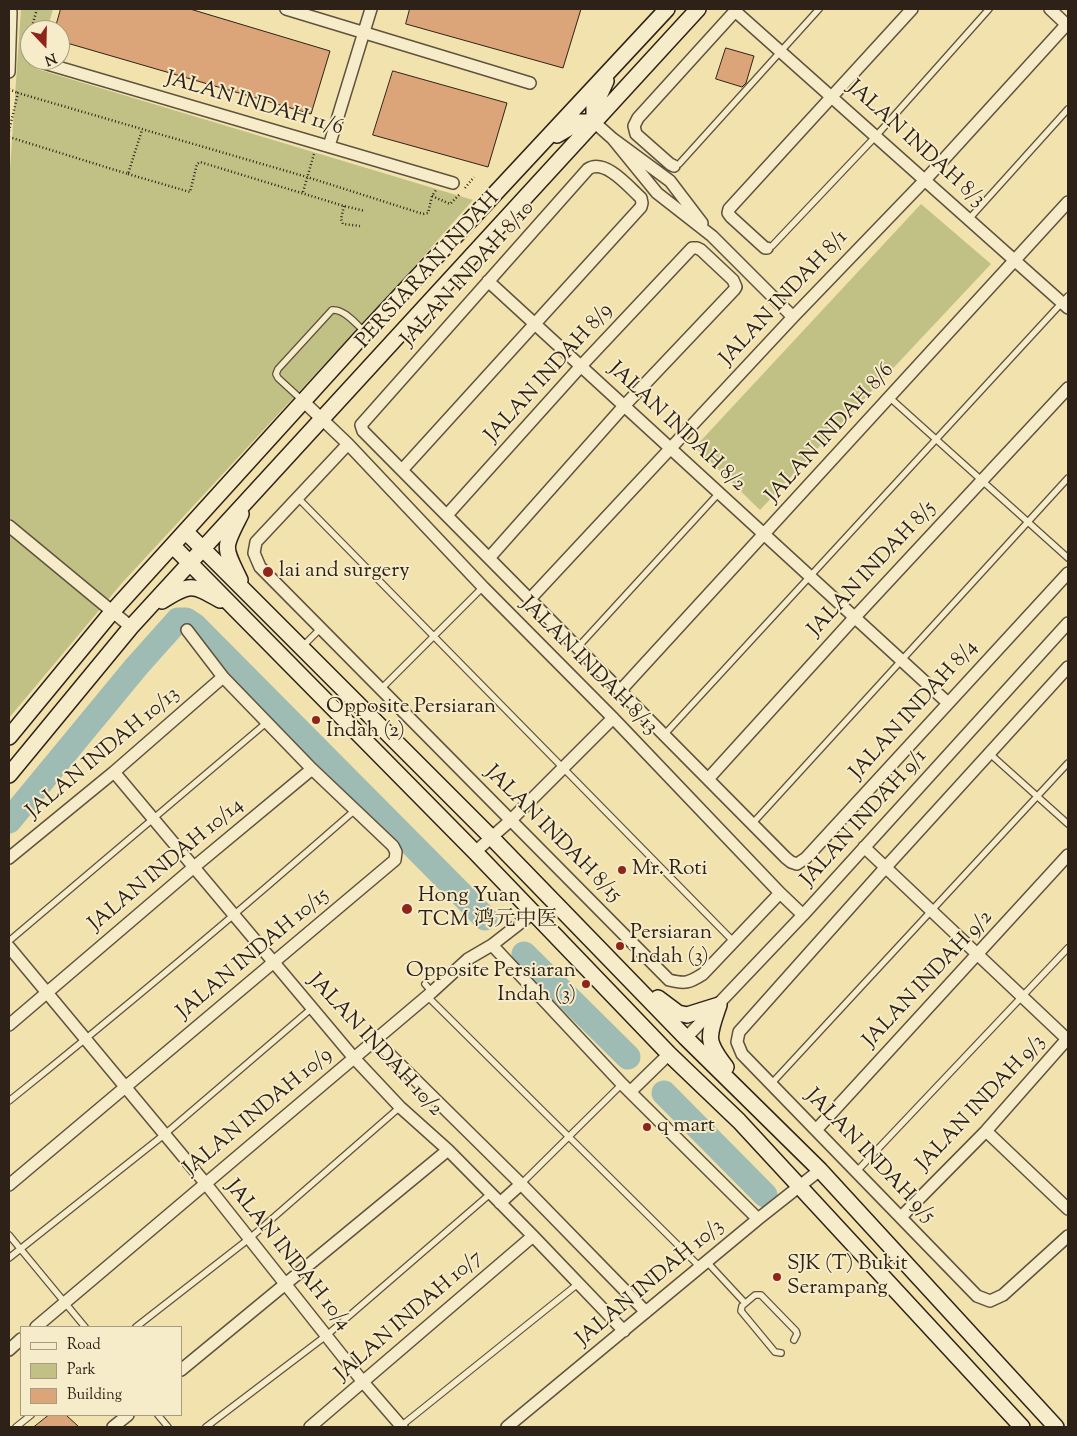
<!DOCTYPE html>
<html>
<head>
<meta charset="utf-8">
<style>
  body { margin:0 }
  #map { position:relative; width:1077px; height:1436px; overflow:hidden; background:#f2e2ae; font-family:"Sorts Mill Goudy",serif }
  canvas { display:block }
  .frame { position:absolute; inset:0; border:10px solid #2e2218; pointer-events:none }
  .legend { position:absolute; left:20px; top:1326px; width:162px; height:90px; box-sizing:border-box; background:#f7ecca; border:1px solid #a79b83; margin:0; padding:6px 9px; list-style:none; font-size:15px; color:#2e2218 }
  .legend li { display:flex; align-items:center; gap:10px; height:25px }
  .legend b { width:25px; border:1px solid #a79b83 }
  .north { position:absolute; left:20px; top:20px; width:50px; height:50px; box-sizing:border-box; background:#f7ecca; border:1px solid #a79b83; border-radius:50%; rotate:159deg; font-size:14px; font-weight:700; line-height:20px; text-align:center; color:#2e2218 }
  .north::after { content:''; display:block; margin:auto; width:18px; height:22px; background:#8f2418; clip-path:polygon(50% 0,100% 100%,50% 72%,0 100%) }
</style>
</head>
<body>
<div id="map">
<canvas width="1077" height="1436"></canvas>
<div class="frame"></div>
<ul class="legend">
<li><b style="height:6px;background:#f7ecca"></b>Road</li>
<li><b style="height:14px;background:#c1c186"></b>Park</li>
<li><b style="height:14px;background:#dba579"></b>Building</li>
</ul>
<div class="north">N</div>
</div>
<script>
const ctx = document.querySelector('canvas').getContext('2d');
ctx.lineJoin = 'round';
function paint(path, color) { ctx.fillStyle = color; ctx.fill(path, 'evenodd'); }
function strokePath(path, color, width, dash) { ctx.strokeStyle = color; ctx.lineWidth = width; ctx.lineCap = dash ? 'butt' : 'round'; ctx.setLineDash(dash || []); ctx.stroke(path); }
function label(font, color, halo, rows, align = 'center') {
  ctx.font = font + ' "Sorts Mill Goudy","Noto Serif SC",serif'; ctx.lineWidth = 4; ctx.setLineDash([]); ctx.textBaseline = 'middle'; ctx.strokeStyle = halo; ctx.fillStyle = color; for (const [text, x, y, turn = 0] of rows) {
    ctx.save(); ctx.translate(x, y); ctx.rotate((+turn || 0) * Math.PI / 180); ctx.textAlign = isNaN(turn) ? turn : align; if (halo) ctx.strokeText(text, 0, 0); ctx.fillText(text, 0, 0); ctx.restore();
  }
}
const green = new Path2D(`
  M21 9H53L47 30H30V60H39L37 69 473 200 405 277 122 583 9 718V183Z
  M921 204 991 264 760 510 695 447Z`);
const river = new Path2D(`
  M9 821 136 667 178 620H186L195 626 485 918
  M524 954 628 1057
  M664 1093 765 1195`);
const building = new Path2D(`
  M61 9H190L330 51 311 114 60 41V30H55Z
  M410 9H581L563 68 406 24Z
  M726 48 754 56 746 83 742 87 716 79Z
  M393 71 507 103 488 167 373 135Z
  M49 1415H66L79 1427H34Z`);
const path = new Path2D(`
  M31 30 37 9
  M21 45 27 43 30 34
  M9 89 18 93
  M9 131 18 93 307 177 423 214 428 213 432 196 436 190
  M9 137 128 174 142 130
  M128 174 190 192 197 164 200 162 344 206 365 211
  M465 188 474 177
  M303 192 314 154
  M432 196 450 204 460 194
  M344 206 341 219 343 224 360 226`);
const lane = new Path2D(`
  M674 166 679 164 819 9
  M969 219 1068 109
  M767 248 772 246 876 136 989 9
  M889 397 1068 558
  M303 401 278 378 276 374 278 369 332 310C344 309 355 323 364 331
  M298 498 734 942
  M302 647 321 628
  M578 647 719 493
  M381 689 483 587
  M664 735 1068 296
  M989 753 1068 824
  M752 824 1068 478
  M9 941 266 723
  M425 984 432 992
  M427 996 700 1267
  M772 1083 1068 763
  M9 1101C126 1007 241 910 355 810
  M857 1171 1068 948
  M521 1184 622 1084
  M9 1235 85 1327
  M9 1258 165 1134 312 1008
  M707 1262 745 1303
  M136 1327 250 1238 400 1107
  M781 1353 775 1352 741 1311 742 1306 755 1295H761L796 1331 797 1334 794 1340
  M158 1415 168 1427
  M401 1426 579 1283
  M16 1427 31 1415
  M206 1427 327 1335 490 1194`);
const street = new Path2D(`
  M286 9 530 83
  M1050 9 1068 26
  M735 11 1068 308
  M44 63 453 183
  M9 72 11 12 9 9
  M594 122 613 139 670 181 702 223
  M613 139 657 193 712 236 793 317
  M329 146 371 9
  M674 166 670 164 636 134 634 126 638 118 737 9
  M767 248H765L731 217 728 213 729 209 912 9
  M488 281 948 703
  M304 402 348 444 483 587 613 718 780 893 803 915
  M348 444 256 542 254 553 260 567 669 980C685 984 689 983 703 974L780 893
  M402 470 641 207 642 203 641 198C629 187 605 158 588 169L361 425 363 431 786 858 791 862 797 864 806 858 1068 573
  M447 515 581 366 692 248H697L701 250 733 280 736 287 734 290 624 406 489 558
  M9 526 131 627
  M530 599 793 317 925 180 1067 24
  M1068 667 885 868 739 1032 737 1042 742 1054 977 1296 990 1301 1003 1295 1068 1236
  M620 691 1068 202
  M114 772 354 1058 400 1107 448 1150 533 1236 624 1331
  M708 779 855 617 1068 388
  M864 847 1068 1040
  M475 852 511 820 613 718
  M9 858 114 772 223 677
  M492 945 622 1084 758 1219
  M9 947 206 1184 363 1382 402 1427
  M9 1025 194 867 312 769
  M686 1038 803 915 1068 623
  M375 1040 521 1184 646 1312
  M630 1092 669 1054
  M816 1130 1068 855
  M986 1131 1068 1209
  M9 1185 395 860 396 852 393 846 312 769 223 677 187 630
  M500 1203 521 1184
  M901 1217 986 1131 1068 1038
  M36 1327 432 992 468 959 492 945 533 913
  M9 1350 21 1339
  M181 1370 448 1150
  M113 1427 128 1415
  M310 1427 533 1236
  M507 1427 758 1219 820 1170`);
const secondary = new Path2D(`
  M594 122V107L606 81
  M557 135 579 122H594
  M186 532 492 838 686 1038 820 1170 1056 1427
  M173 546 475 852 669 1054 739 1121 1022 1427
  M240 580C223 545 223 549 241 514
  M162 601C190 583 192 584 220 600
  M9 737 112 612 366 332 667 9
  M9 775 131 627 698 9
  M658 998 678 1013 687 1015 719 1005
  M719 1005C708 1037 705 1040 726 1067`);
const markers = [
  [268,572,6,"#8f2418"],
  [316,720,5,"#8f2418"],
  [622,870,5,"#8f2418"],
  [407,909,6,"#8f2418"],
  [620,946,5,"#8f2418"],
  [586,984,5,"#8f2418"],
  [647,1127,5,"#8f2418"],
  [777,1277,5,"#8f2418"]
];
const streetNames = [
  ["JALAN INDAH 11/6",254,105,16],
  ["JALAN INDAH 8/3",915,145,42],
  ["PERSIARAN INDAH",429,271,-48],
  ["JALAN INDAH 8/10",469,275,-48],
  ["JALAN INDAH 8/1",785,299,-47],
  ["JALAN INDAH 8/9",550,374,-48],
  ["JALAN INDAH 8/2",676,428,43],
  ["JALAN INDAH 8/6",831,434,-48],
  ["JALAN INDAH 8/5",873,570,-47],
  ["JALAN INDAH 8/13",588,667,45],
  ["JALAN INDAH 8/4",915,711,-48],
  ["JALAN INDAH 10/13",104,754,-40],
  ["JALAN INDAH 9/1",865,819,-48],
  ["JALAN INDAH 8/15",552,835,45],
  ["JALAN INDAH 10/14",167,866,-40],
  ["JALAN INDAH 10/15",254,955,-40],
  ["JALAN INDAH 9/2",929,980,-47],
  ["JALAN INDAH 10/2",374,1046,47],
  ["JALAN INDAH 9/3",982,1104,-47],
  ["JALAN INDAH 10/9",259,1113,-40],
  ["JALAN INDAH 9/5",869,1157,46],
  ["JALAN INDAH 10/4",287,1256,51],
  ["JALAN INDAH 10/3",651,1284,-40],
  ["JALAN INDAH 10/7",410,1317,-41]
];
const poiNames = [
  ["lai and surgery",279,572],
  ["Opposite Persiaran",326,708],
  ["Indah (2)",326,732],
  ["Mr. Roti",632,870],
  ["Hong Yuan",418,897],
  ["TCM 鸿元中医",418,921],
  ["Persiaran",630,934],
  ["Indah (3)",630,958],
  ["Opposite Persiaran",576,972,"right"],
  ["Indah (3)",576,996,"right"],
  ["q mart",657,1127],
  ["SJK (T) Bukit",787,1265],
  ["Serampang",787,1289]
];
paint(green, '#c1c186');
strokePath(river, '#9ebcb4', 25);
paint(building, '#dba579');
strokePath(building, '#2e2218', 1);
strokePath(lane, '#5f523e', 8);
strokePath(street, '#5f523e', 14);
strokePath(secondary, '#2e2218', 18);
strokePath(path, '#2e2218', 2.5, [1, 2.5]);
strokePath(lane, '#f7ecca', 5.5);
strokePath(street, '#f7ecca', 11);
strokePath(secondary, '#f7ecca', 15);
for (const [x, y, r, color] of markers) { const dot = new Path2D(); dot.arc(x, y, r, 0, 2 * Math.PI); ctx.fillStyle = color; ctx.fill(dot); strokePath(dot, '#f7ecca', 2); }
label('21px', '#2e2218', '#f7ecca', streetNames);
label('21px', '#2e2218', '#f7ecca', poiNames, 'left');
</script>
</body>
</html>
